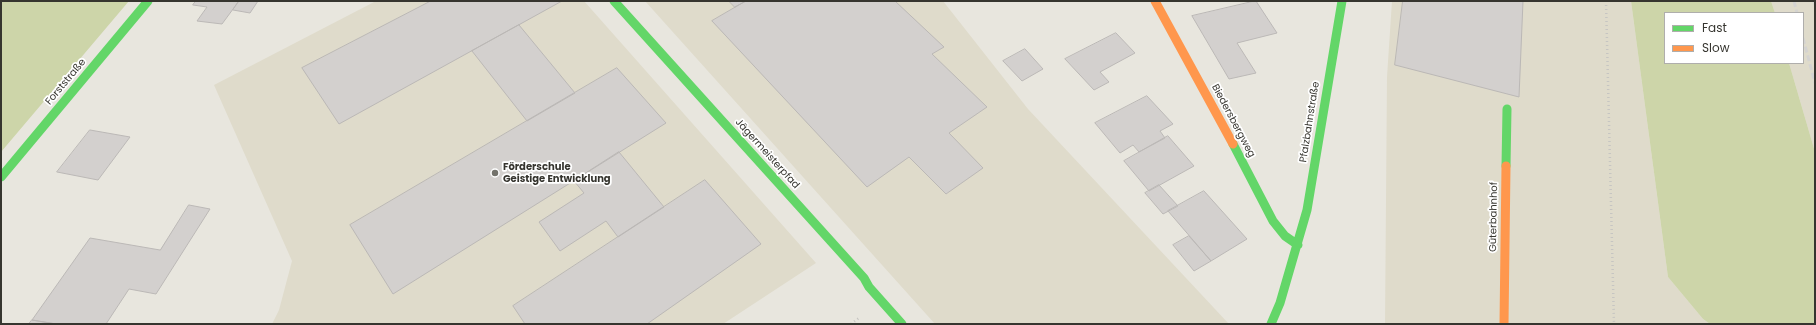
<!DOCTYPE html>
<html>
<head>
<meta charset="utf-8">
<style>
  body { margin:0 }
  #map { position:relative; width:1816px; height:325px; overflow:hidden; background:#e8e6de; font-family:Poppins,sans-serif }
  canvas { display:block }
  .frame { position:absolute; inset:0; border:2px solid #36352f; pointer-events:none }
  .legend { position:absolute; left:1664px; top:12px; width:140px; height:52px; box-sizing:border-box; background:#fff; border:1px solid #afaeac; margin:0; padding:5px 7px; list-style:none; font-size:12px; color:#36352f }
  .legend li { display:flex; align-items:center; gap:8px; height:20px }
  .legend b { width:20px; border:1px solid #afaeac }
</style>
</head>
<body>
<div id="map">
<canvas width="1816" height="325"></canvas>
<div class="frame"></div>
<ul class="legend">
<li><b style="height:5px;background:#63d668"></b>Fast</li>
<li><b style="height:5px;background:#ff974d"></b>Slow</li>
</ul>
</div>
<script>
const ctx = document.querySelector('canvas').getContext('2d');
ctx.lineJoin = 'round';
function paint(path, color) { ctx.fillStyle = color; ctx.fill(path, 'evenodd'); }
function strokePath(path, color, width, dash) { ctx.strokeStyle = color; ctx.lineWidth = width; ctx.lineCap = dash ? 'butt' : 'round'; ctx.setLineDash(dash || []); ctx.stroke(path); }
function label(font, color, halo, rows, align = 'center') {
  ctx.font = font + ' Poppins,sans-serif'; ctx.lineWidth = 3.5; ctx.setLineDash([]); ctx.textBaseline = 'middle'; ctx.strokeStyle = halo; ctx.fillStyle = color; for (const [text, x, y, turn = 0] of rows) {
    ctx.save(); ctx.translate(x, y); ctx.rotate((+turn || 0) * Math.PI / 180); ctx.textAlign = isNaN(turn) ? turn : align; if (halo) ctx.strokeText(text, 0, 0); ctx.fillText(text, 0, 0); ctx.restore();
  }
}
const built = new Path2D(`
  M376 1H584L816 263 723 324H272L279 310 292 261 214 85Z
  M645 1H943L1028 109 1229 324H935Z
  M1392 1H1631L1668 277 1703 319 1710 324H1385L1387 77Z
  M1771 1H1815V152L1789 63H1803V13H1775Z`);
const green = new Path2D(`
  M1 1H129L1 152Z
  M1631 1H1771L1775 13H1665V63H1789L1815 152V324H1710L1703 319 1668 277Z`);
const building = new Path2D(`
  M196 1H239L222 24 197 21 207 7 193 5Z
  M239 1H258L250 13 233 10Z
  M431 1H562L339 124 302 68Z
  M729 1H746L735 7Z
  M746 1H895L944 47 932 54 987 107 949 133 983 168 946 194 909 157 867 187 712 21Z
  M1256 1 1277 33 1237 43 1256 73 1229 79 1192 16Z
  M1403 1H1523L1519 97 1395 65Z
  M519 25 575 93 527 121 472 51Z
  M1116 33 1135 53 1100 72 1109 82 1094 90 1065 59Z
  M1025 49 1043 69 1022 81 1003 61Z
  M617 68 666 123 393 294 350 225Z
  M1147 96 1173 124 1160 131 1165 138 1139 152 1133 145 1120 153 1095 123Z
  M90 130 130 137 98 180 57 172Z
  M1168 136 1194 166 1149 191 1124 161Z
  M619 152 664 207 618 237 606 221 560 251 539 222 584 193 574 181Z
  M705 180 761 244 647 324H525L513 306Z
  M1159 185 1178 206 1163 214 1145 193Z
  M1204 191 1247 239 1211 261 1168 211Z
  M189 205 210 209 156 294 129 289 106 324H56L32 320 90 238 160 250Z
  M1189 236 1211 261 1194 271 1173 245Z
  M32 320 56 324H29Z`);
const path = new Path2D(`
  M1606 1 1614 324
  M851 324 859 318`);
const fast = new Path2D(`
  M614 1 864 278 869 287 902 324
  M1233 144 1273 221 1285 236 1298 245
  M1506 166 1507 109
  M1 177 148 1
  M1271 324 1280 303 1307 210 1342 1`);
const slow = new Path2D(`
  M1155 1 1233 144
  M1504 324 1506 166`);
const rail = new Path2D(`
  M1794 1 1797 13
  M1814 1 1815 5
  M1803 38 1815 83`);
const markers = [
  [495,173,4,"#74736c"]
];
const streetNames = [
  ["Forststraße",66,82,-50],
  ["Biedersbergweg",1233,121,62],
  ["Pfalzbahnstraße",1310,122,-81],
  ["Jägermeisterpfad",767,154,48],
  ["Güterbahnhof",1494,217,-89]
];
const poiNames = [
  ["Förderschule",503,167],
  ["Geistige Entwicklung",503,179]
];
paint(built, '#dfdbcb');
paint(green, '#cdd5a9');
paint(building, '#d3d0ce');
strokePath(building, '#bbb8b6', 1);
strokePath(path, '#c6c5c2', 2.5, [1, 3]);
strokePath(fast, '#63d668', 9);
strokePath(slow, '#ff974d', 9);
strokePath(rail, '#d4d3d1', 3, [6, 3]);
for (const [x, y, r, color] of markers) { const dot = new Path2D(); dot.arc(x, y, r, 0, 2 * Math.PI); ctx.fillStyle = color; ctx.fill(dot); strokePath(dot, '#fff', 1.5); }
label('10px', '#36352f', '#fff', streetNames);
label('bold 10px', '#36352f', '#fff', poiNames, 'left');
</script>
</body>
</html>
